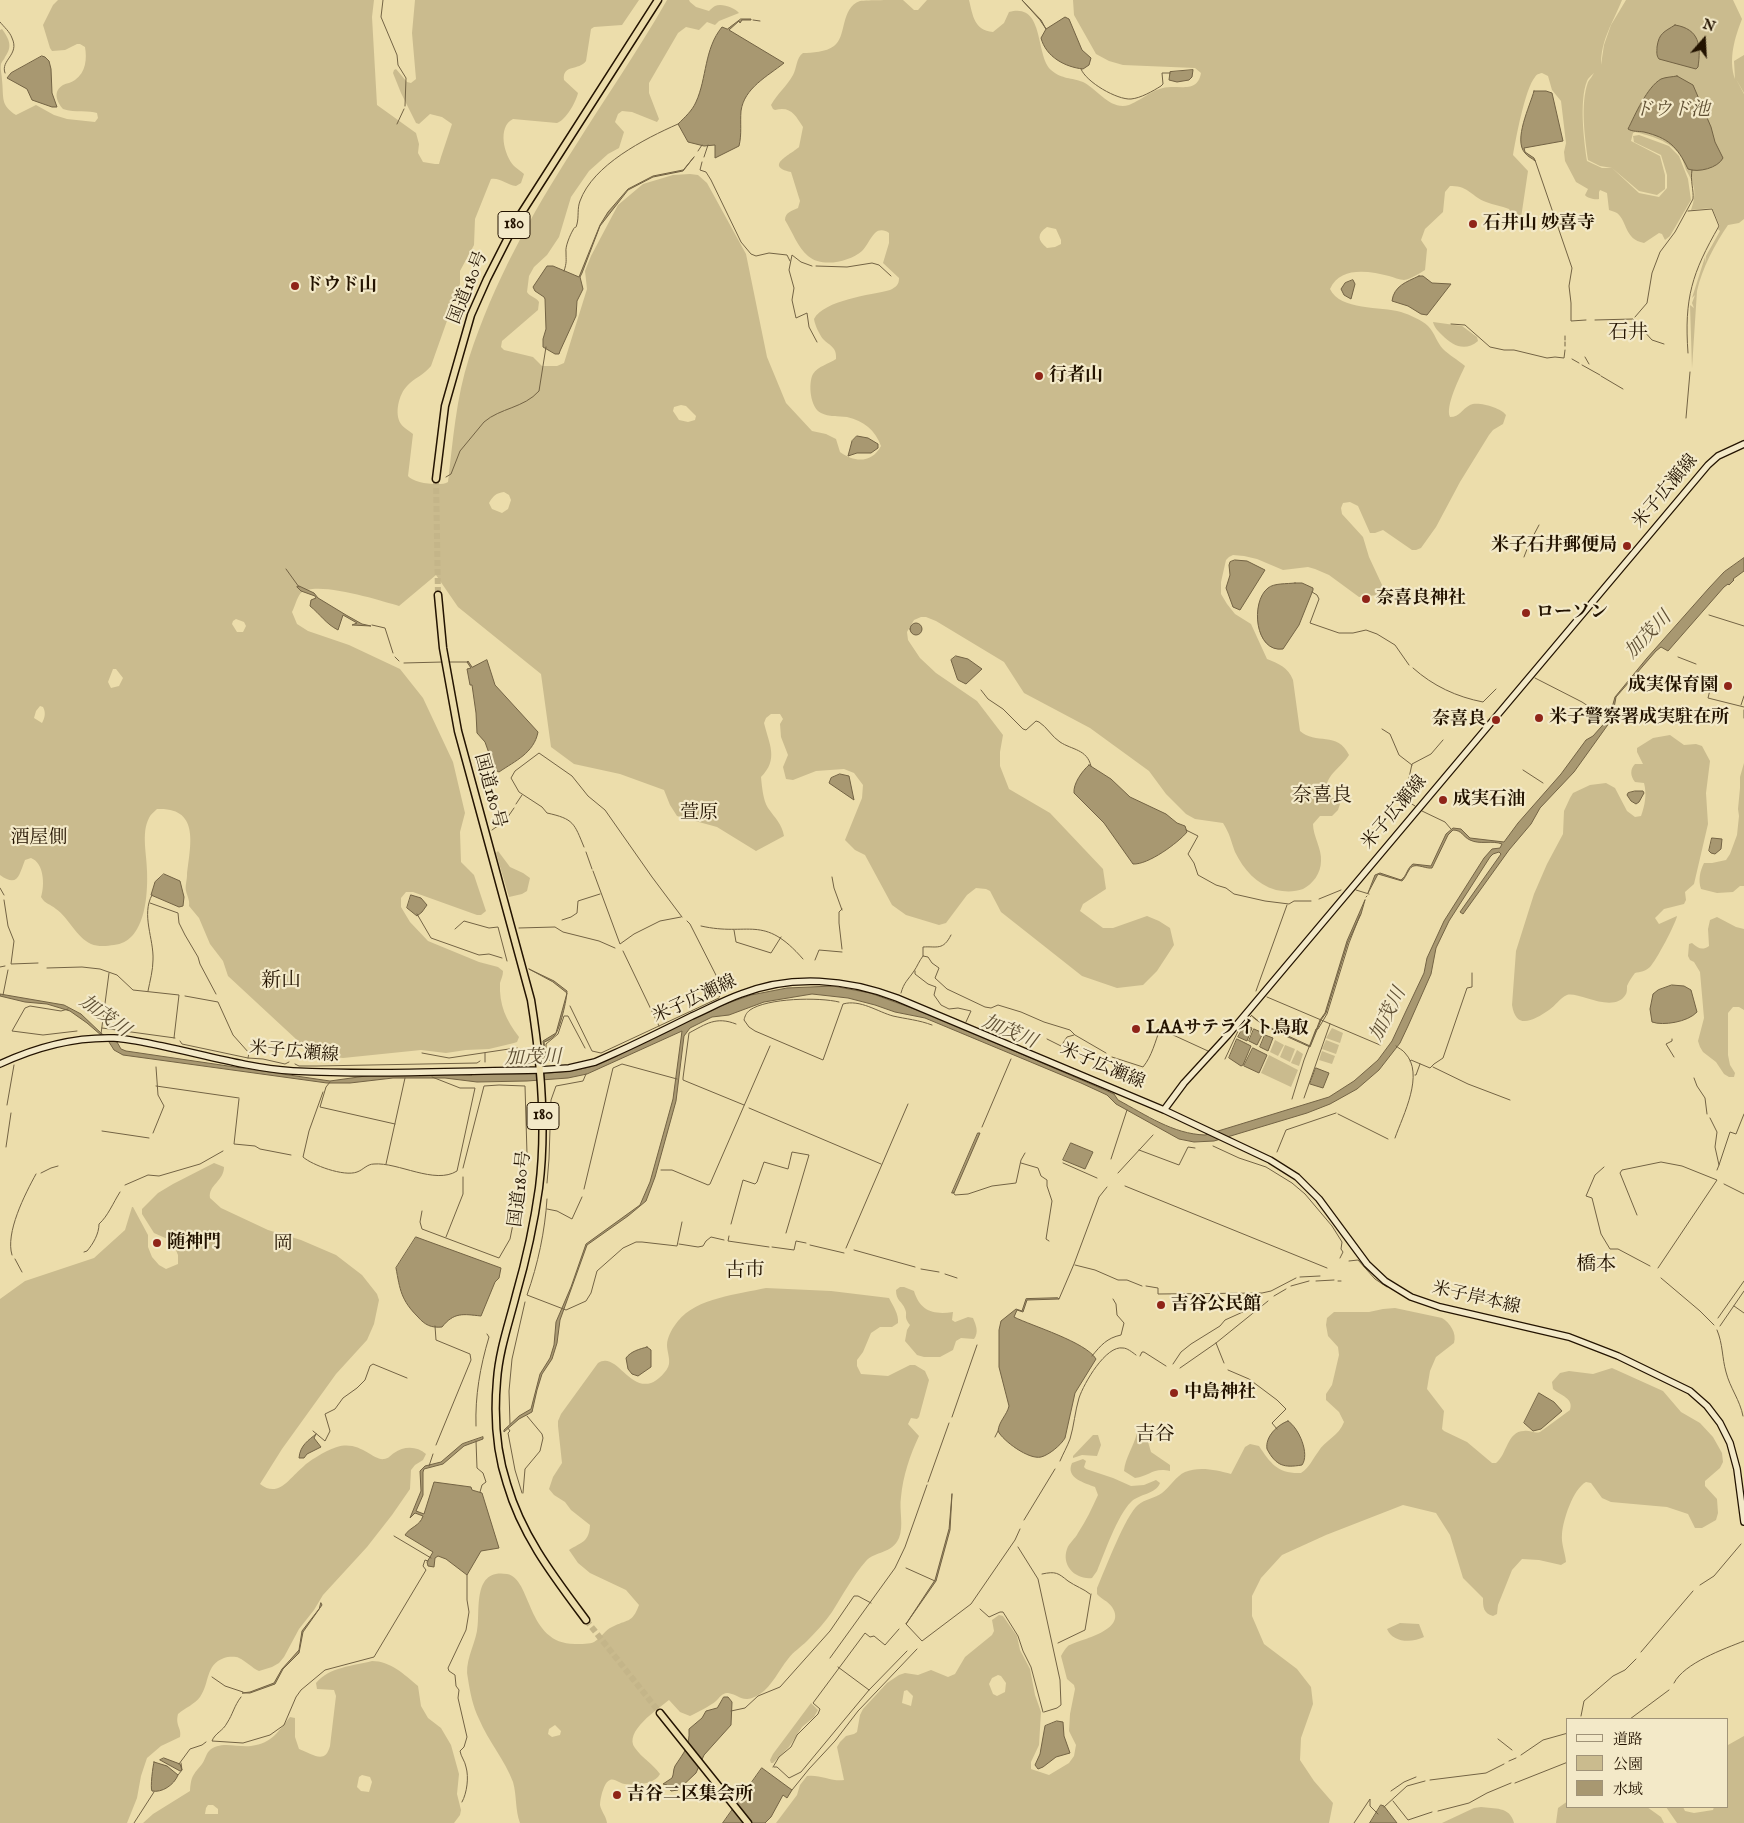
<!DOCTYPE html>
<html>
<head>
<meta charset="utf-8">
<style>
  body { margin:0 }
  #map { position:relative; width:1744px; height:1823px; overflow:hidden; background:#ecddab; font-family:"IM FELL English","Noto Serif JP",serif }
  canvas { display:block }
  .legend { position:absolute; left:1566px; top:1718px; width:162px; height:90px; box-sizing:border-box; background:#f3e9c8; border:1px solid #a09378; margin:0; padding:6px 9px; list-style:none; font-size:15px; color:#231300 }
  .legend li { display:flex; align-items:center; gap:10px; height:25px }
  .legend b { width:25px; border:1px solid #a09378 }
  .north { position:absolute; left:1679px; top:15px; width:50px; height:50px; -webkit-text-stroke:4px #f3e9c8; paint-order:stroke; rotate:19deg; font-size:14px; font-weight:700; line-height:20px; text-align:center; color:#231300 }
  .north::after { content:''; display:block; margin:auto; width:18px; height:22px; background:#231300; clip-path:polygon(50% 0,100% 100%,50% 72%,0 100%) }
</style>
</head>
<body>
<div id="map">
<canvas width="1744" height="1823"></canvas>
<ul class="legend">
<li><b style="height:6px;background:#f3e9c8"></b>道路</li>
<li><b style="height:14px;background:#cabb8e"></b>公園</li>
<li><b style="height:14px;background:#a89871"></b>水域</li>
</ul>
<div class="north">N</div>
</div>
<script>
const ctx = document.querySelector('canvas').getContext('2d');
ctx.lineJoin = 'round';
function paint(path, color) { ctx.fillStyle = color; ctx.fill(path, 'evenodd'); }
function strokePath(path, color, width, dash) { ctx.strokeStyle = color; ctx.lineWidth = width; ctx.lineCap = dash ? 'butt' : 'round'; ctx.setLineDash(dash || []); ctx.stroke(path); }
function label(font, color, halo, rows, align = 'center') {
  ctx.font = font + ' "IM FELL English","Noto Serif JP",serif'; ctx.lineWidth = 4.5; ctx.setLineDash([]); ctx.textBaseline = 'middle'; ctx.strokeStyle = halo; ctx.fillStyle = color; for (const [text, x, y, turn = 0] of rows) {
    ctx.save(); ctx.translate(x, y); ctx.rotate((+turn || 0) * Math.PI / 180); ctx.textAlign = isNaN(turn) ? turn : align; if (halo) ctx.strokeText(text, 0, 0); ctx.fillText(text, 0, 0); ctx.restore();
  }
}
const green = new Path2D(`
  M58 0H374L372 17 377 105 416 133 419 144 418 153 423 162 435 164H439L441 157 452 124 442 117 430 114 419 124 416 123 401 93 393 73 394 70 396 69 407 82 411 83 416 79 412 33 415 0H639L622 25 594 27 591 29 586 61C579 71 562 64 564 80L578 93C576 102 566 120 557 123L513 119C497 127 504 155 514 166 517 169 521 171 524 174L521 183 516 186C507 185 499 177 491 179L475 219 474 245 460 271V284L431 366C424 375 414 378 407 386 399 394 394 414 401 424 403 427 409 431 413 434L408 476C413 483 441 487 448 482 453 441 456 398 469 358 493 284 532 213 574 148 605 98 638 51 667 0H689L690 2 696 7 709 11C711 9 713 7 715 6 722 3 735 8 739 13L719 21 715 25 707 22 699 30 686 27 678 33 649 83V93L659 119 657 122 632 112 622 111 618 114 615 122 624 132 619 148 608 154 589 171 571 197 559 237 547 255 534 267 529 276 527 292C530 297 536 297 539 302L538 310 502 341 501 347 504 350 533 357 542 366H557L564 363 587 289 585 271 591 256 618 205 643 184 673 175 690 174 698 175 707 183 746 254 767 357 786 403 812 431 826 434 836 439 840 452C855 463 872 463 881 446 875 430 864 421 847 417 838 416 829 417 821 413 810 408 808 383 813 374 818 366 829 364 836 359 837 347 830 346 823 339 819 334 815 325 814 319 824 300 871 295 890 290 896 287 899 285 899 278L883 263 889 243V233C885 230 879 229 875 233 870 238 867 246 862 251 849 262 822 268 808 256 798 248 792 231 785 220 785 212 792 211 798 208L800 201 791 172C763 166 792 154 799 147L803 127C795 115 791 106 775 110L773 109 771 105C777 94 787 86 793 75 797 68 796 58 803 53 812 53 826 52 834 46 847 37 840 8 860 1 868 0 893 0 903 0L914 10H918L927 0H969C973 16 974 30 993 32L1004 23 1009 12C1045 2 1035 55 1051 70 1063 80 1071 77 1083 82 1097 89 1111 111 1129 105 1144 99 1154 87 1171 87 1186 87 1198 90 1201 73L1195 68 1123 65 1109 61 1096 54 1074 15 1073 0H1622C1613 23 1601 39 1601 65L1604 45 1611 25 1626 0H1733L1742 19C1735 37 1728 59 1735 79L1734 61 1744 55V93L1736 79 1744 94V219L1739 223 1728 225C1715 244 1702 268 1697 291L1692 368 1690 305 1694 308 1692 303 1695 295 1692 298 1705 257V263L1706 256 1720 231 1718 229 1720 226 1712 208 1691 210C1697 193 1695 185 1686 170 1684 165 1683 159 1680 155 1670 141 1651 136 1635 132L1633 133 1631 141 1660 156 1665 175V189L1657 195 1639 191 1612 168 1600 166 1588 160C1585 138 1580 104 1588 82 1590 79 1593 75 1594 73 1592 75 1588 78 1587 81 1579 101 1584 141 1587 161L1602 168H1612L1639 193 1659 197 1667 188V175L1661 155 1634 142 1633 136 1639 135 1669 146 1679 156 1688 179 1691 200 1670 236 1665 240 1662 234 1659 233 1644 243C1624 239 1628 222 1617 213 1615 212 1612 211 1609 210L1607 193 1600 190 1599 192V199C1595 200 1587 198 1585 195L1588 189 1576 182 1565 161 1564 152 1566 143 1561 101 1552 90 1548 76 1542 73C1538 74 1537 74 1535 77 1525 89 1516 138 1513 155L1528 171 1521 218 1517 225H1512V214L1509 209C1501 206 1494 205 1486 202 1472 197 1468 185 1450 186L1445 192 1443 212 1425 229 1421 240 1427 249 1425 270C1420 273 1411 279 1404 280 1400 280 1393 277 1389 276 1369 271 1340 266 1330 289 1340 311 1381 306 1401 312 1410 315 1422 320 1428 326 1435 333 1437 343 1443 349 1449 355 1458 360 1465 366 1460 377 1445 406 1450 417 1460 417 1462 409 1470 405 1478 401 1501 408 1506 415L1503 424 1493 430 1489 435 1460 482 1436 527 1421 548 1416 550H1412L1383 530 1375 533H1370L1358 506 1350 502 1343 503 1341 508 1342 514 1363 537 1369 557 1383 587 1378 595 1359 597 1329 575 1315 569 1308 567 1283 570 1257 559 1244 556 1233 555 1229 557 1226 560 1221 582V594L1227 604 1235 614 1251 624 1267 659C1279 664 1288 667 1293 680L1300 731C1315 745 1338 731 1349 755 1343 766 1321 778 1328 793 1331 798 1336 799 1340 804L1338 810 1332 816H1320L1313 824C1313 836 1322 849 1321 861 1321 873 1313 884 1303 889 1295 892 1285 892 1276 890 1256 884 1244 870 1235 852 1231 841 1230 834 1223 823L1195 819 1186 814 1166 794 1149 771 1090 728 1024 693 1004 662 936 621 926 617H921L914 620 907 632 908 640 920 658 936 673 977 701 1003 735 1000 752V766L1009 789 1050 813 1103 869 1106 889 1083 904 1080 911 1103 928H1113L1147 916 1159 921 1170 928 1174 945 1157 971 1143 985 1117 988 1082 976 1001 912 990 891 986 889 976 888 967 895 946 923 939 925 906 915 892 905 865 855 855 850 845 840 862 798 863 785 854 773 844 769 816 771 793 780 786 779 783 767 788 755 781 737 780 724 783 719 780 714H771L766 718 764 723C769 744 779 759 761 777 762 787 763 800 768 808 775 818 782 824 784 836L756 851 717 827 677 816 670 805 664 790 620 774 574 764 551 747 541 674 458 607 436 575 399 606C381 601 313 579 300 594 297 598 295 606 292 612L297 624 308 631 349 645 400 669 423 698 453 762 465 813 460 832 461 862 474 875 486 911 481 915H477L413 892H406L401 898V907L410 922 428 941 479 962 498 967 503 971C503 976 501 979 500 983 499 1005 506 1020 519 1037L517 1042 514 1043 489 1049 466 1050 446 1053 421 1050 343 1058 327 1056 309 1050 297 1040 228 976 223 961 210 944 199 918 189 906C190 900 187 896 186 891 185 886 187 880 187 875 190 846 201 807 157 809 154 812 150 815 149 818 141 833 147 855 147 871 148 896 145 942 114 945 107 946 98 947 91 944 76 937 69 918 56 909 50 904 45 904 41 897 45 885 44 863 31 858L25 860C19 875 18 888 0 875V30L2 29C9 39 13 46 5 57 5 58 1 63 1 64 0 69 2 75 2 80 4 98 0 105 16 115L36 105 54 115 67 119 95 122 98 118 97 113C90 110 75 113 63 109 56 101 53 91 63 85 67 83 71 83 75 80 86 72 87 59 85 47L80 44H77L65 50 52 51 50 48 43 25 53 5ZM1047 227 1056 229 1061 240V244L1055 247 1047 248C1037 240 1037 234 1047 227ZM681 405 686 406 696 416 695 420 688 422 679 420 673 411 674 407ZM504 492 509 495 511 500 508 509 502 513 492 509 489 503C493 496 496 493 504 492ZM236 619 244 622 246 626 243 632H237L232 624 233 621ZM113 669H116L123 678 119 686 111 688 108 682ZM40 706 43 707C46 712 45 718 42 723L34 718 36 711Z
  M1433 322 1462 326 1477 337 1478 341C1465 352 1453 346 1442 335 1438 331 1434 327 1433 322Z
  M1670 735 1684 745 1696 744 1702 746 1710 761 1706 793 1708 824 1694 884 1685 892 1686 900 1684 904 1664 909 1655 918 1659 924 1677 916C1676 923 1656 961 1650 967 1646 971 1640 972 1635 973 1632 977 1629 981 1627 986 1627 989 1627 992 1626 994 1614 1015 1578 991 1567 995 1560 998 1555 1006 1549 1010 1534 1020 1516 1031 1512 1005L1516 951 1534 894 1547 864 1563 834 1564 811 1570 798 1573 793 1590 785 1606 783 1615 788 1627 811 1635 817 1641 816C1645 805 1647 794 1644 783L1635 782C1630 776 1630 769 1635 764H1643L1637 752V748L1653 738Z
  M1744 763V886H1740L1733 892 1717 893 1701 889C1698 880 1700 871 1704 863H1712L1726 860 1730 854 1737 835 1739 816 1738 809 1740 788V777Z
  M498 851 510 867 523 873 530 878 527 891 522 894 509 897 496 853Z
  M1717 917 1736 927 1744 929V1010L1739 1007H1733L1728 1013V1055L1730 1065 1735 1073 1734 1077H1729L1724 1074 1716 1062 1703 1052 1700 1047 1698 1041 1704 1018 1700 972 1694 962 1690 960 1688 956 1689 944 1692 943C1698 948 1702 951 1709 946L1708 929 1710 920Z
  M1332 1028 1343 1033 1340 1043 1326 1038Z
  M1275 1040 1284 1045 1278 1056 1270 1052Z
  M1326 1040 1339 1045 1336 1054 1322 1049Z
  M1285 1045 1295 1049 1290 1062 1280 1057Z
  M1297 1050 1303 1054 1299 1066 1291 1063Z
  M1322 1051 1335 1056 1332 1064 1319 1060Z
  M1269 1055 1298 1070 1291 1087 1261 1073Z
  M214 1163 224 1167C224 1181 208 1185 210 1198L221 1208 268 1230 301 1240 336 1255 362 1275 377 1294 379 1300 374 1324 367 1340 336 1374 282 1449 260 1484C279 1499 290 1477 304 1466 310 1460 329 1449 337 1447 360 1440 373 1461 384 1459 388 1459 391 1455 394 1453 404 1446 417 1446 426 1454L423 1460 415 1465 411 1470 410 1489 392 1515 367 1547 323 1595 314 1610 299 1629 284 1657 279 1663 272 1667 259 1671C252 1668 246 1661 239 1658 235 1656 227 1657 224 1658 205 1665 210 1683 200 1697 195 1704 185 1708 178 1714 175 1726 182 1728 180 1737L161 1746 147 1758 141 1776 137 1798 127 1823H0V1299L25 1281 94 1258 125 1230 132 1207H133L148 1235V1247L152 1257 159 1265 166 1269 178 1264V1255L172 1241 154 1233 142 1214V1209L158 1193 173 1184Z
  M900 1287H904L914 1291C920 1311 933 1315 953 1312L952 1320 955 1322 968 1317 973 1318C976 1325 979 1332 974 1339L961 1338 956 1341 953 1350 940 1357H924L917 1355 905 1341 907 1330 910 1325C903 1316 908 1316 905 1309 902 1301 896 1301 896 1290Z
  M766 1288 831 1291 889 1298C893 1306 899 1314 898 1323L892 1327H880L871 1333 863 1352 857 1360V1366L861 1374 888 1376 910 1365H915L925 1371 929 1380 919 1417 917 1419 911 1418 908 1424 919 1436C910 1455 903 1476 901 1497 899 1510 904 1526 899 1538 892 1554 875 1551 866 1561 852 1577 843 1595 832 1612 825 1622 816 1632 807 1641 801 1647 793 1652 788 1659 779 1670 772 1686 760 1694 742 1705 741 1695 728 1693 723 1692 719 1698 716 1701 712 1705 696 1713 690 1716L680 1712 669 1700C658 1709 623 1732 635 1748 642 1758 653 1764 660 1774 655 1784 636 1786 625 1784 620 1784 615 1778 610 1780 605 1782 604 1788 602 1793 601 1797 600 1801 600 1805 601 1811 606 1816 607 1823H520C515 1810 517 1796 513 1782 505 1760 488 1741 479 1719 473 1707 470 1692 468 1679 464 1663 474 1647 477 1631 481 1613 471 1568 507 1574 532 1578 526 1645 576 1644 581 1644 590 1644 594 1642 601 1638 605 1630 612 1627 627 1619 632 1624 639 1605L626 1590 590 1573 578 1563 569 1550C582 1542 589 1542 590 1525L571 1510 565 1502 554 1495 549 1489 553 1477 562 1463 558 1426V1421L561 1414 598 1363C616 1351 628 1390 651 1383 657 1381 668 1371 669 1364 670 1358 667 1351 667 1345 667 1337 673 1327 678 1321 696 1298 739 1294 766 1288ZM555 1725 561 1731 560 1735 552 1737 548 1734 549 1729Z
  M1395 1308 1442 1318C1450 1323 1457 1333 1454 1343L1436 1357 1430 1371 1427 1389 1444 1411 1442 1429 1444 1431 1467 1442 1492 1463H1496C1507 1455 1507 1431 1524 1431 1530 1430 1534 1434 1540 1432L1570 1410C1574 1398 1561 1396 1553 1389L1552 1382 1560 1373 1569 1371 1593 1374 1612 1368 1663 1391 1681 1412 1700 1423 1713 1437 1722 1453 1723 1462 1720 1468 1705 1481V1486L1717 1499 1718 1513 1716 1520 1702 1528H1695L1688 1514 1667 1507 1611 1502 1602 1498 1591 1483 1586 1482C1573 1489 1563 1520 1562 1534 1561 1544 1565 1552 1566 1562L1561 1565 1539 1560 1522 1559 1512 1570 1498 1605 1497 1614 1493 1616C1483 1613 1483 1607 1483 1598L1463 1578 1450 1535 1436 1513 1403 1505 1326 1535 1282 1555 1261 1578 1252 1596V1616L1264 1644 1297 1669 1311 1687 1313 1704 1301 1738 1300 1760 1314 1781 1333 1803 1329 1823H776L797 1795 800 1785 807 1776C819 1774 833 1782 844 1780L837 1747 840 1742 846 1736 854 1734 857 1732 860 1715 863 1709 887 1683 899 1675 905 1673 918 1675 931 1670 948 1677 955 1674 965 1657 992 1635 994 1631 992 1620 999 1615 1003 1616 1017 1636 1020 1650 1030 1669 1035 1695 1041 1712 1039 1745 1031 1762V1769L1049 1775 1069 1763 1074 1756 1076 1745 1069 1731 1070 1714 1075 1689 1074 1685 1067 1679 1061 1656C1063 1652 1065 1649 1068 1646 1080 1639 1128 1631 1112 1607 1108 1601 1101 1599 1097 1594V1588C1105 1570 1125 1516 1138 1505 1145 1499 1155 1498 1162 1493 1170 1487 1176 1476 1185 1472 1199 1466 1217 1470 1231 1474L1245 1447 1250 1444 1259 1446C1271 1464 1278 1474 1301 1473 1310 1467 1312 1460 1318 1452 1325 1440 1339 1436 1344 1422L1339 1412 1326 1400V1394L1332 1385 1339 1355 1338 1347 1328 1336 1326 1325 1327 1318 1334 1312H1369L1383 1309ZM998 1675 1001 1676 1006 1683 1005 1692 997 1696 993 1694 989 1684 992 1678ZM907 1690 913 1696 911 1706 902 1703 904 1691Z
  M1140 1432 1146 1435 1151 1452 1170 1465V1471C1153 1467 1150 1476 1135 1478L1124 1471C1125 1458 1134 1446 1137 1433Z
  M1093 1435H1098L1101 1445 1097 1456 1082 1455 1073 1458V1456Z
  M1083 1459 1086 1461 1084 1467 1086 1469 1113 1478 1131 1486 1144 1485 1156 1480 1160 1483C1156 1494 1139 1494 1131 1502 1117 1516 1105 1552 1097 1571L1092 1578C1076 1580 1061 1566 1067 1549 1069 1543 1075 1539 1078 1533 1086 1521 1092 1508 1098 1495L1095 1487C1085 1483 1065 1478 1072 1463Z
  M1400 1623 1419 1624 1424 1637C1412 1643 1393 1643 1387 1629Z
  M372 1661C390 1661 404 1674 418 1686L421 1706 428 1718 441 1728 451 1745 459 1774 457 1794 461 1810 460 1815 454 1823H143L153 1814 190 1791C191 1776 193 1775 202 1764 205 1760 206 1754 209 1751 220 1740 238 1748 251 1746 273 1743 278 1731 290 1717L295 1718V1737L299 1749C313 1754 325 1765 330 1746L336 1696 334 1690 317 1689 316 1683C329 1667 353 1666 372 1661ZM362 1775 370 1777 372 1782 369 1792 361 1791 357 1787 359 1777ZM208 1805H213L218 1809V1814H205L206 1808Z
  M811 1703 818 1710 814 1717 802 1727 789 1747 773 1763H771L770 1760 773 1754Z
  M1744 1736V1823H1677L1666 1807H1683L1685 1811 1694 1813 1713 1810 1714 1807H1728V1745Z
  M1568 1801V1807H1647L1661 1817 1664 1823H1556L1558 1808Z
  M1481 1807C1494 1809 1510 1806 1514 1823H1442L1474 1808Z`);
const water = new Path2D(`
  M1022 0 1041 20 1046 29 1065 17 1069 19 1082 50 1091 58 1089 65 1083 69C1065 67 1046 57 1041 38L1046 29 1040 20Z
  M741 19H751V20H742L740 23 739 21 729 30 784 63C768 76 744 88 741 111 740 123 742 134 739 146L715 158V145L704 146 688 142 678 124C685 117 692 111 696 102 707 78 704 49 722 27L727 29Z
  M1675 25C1700 29 1701 46 1698 67L1696 69 1659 59C1656 55 1657 52 1657 47 1659 33 1664 32 1675 25Z
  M42 56 45 57 49 61 51 69 52 93 57 107H52L32 100 27 89 7 78 11 73Z
  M1193 70 1192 77 1189 80 1177 82 1169 80 1170 72Z
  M1677 76 1693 85 1711 127 1715 142 1723 158C1718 168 1698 173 1688 169 1677 146 1668 138 1644 132 1638 131 1633 132 1628 129 1635 115 1647 87 1661 79 1666 77 1672 77 1677 76Z
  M1534 91H1546L1552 93 1563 141 1524 148 1525 152 1534 158 1535 161C1532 158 1528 157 1525 153 1513 140 1530 106 1534 91Z
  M694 157 683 171 653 177 628 190 600 226 582 273 580 277 583 289 577 301 576 316 560 351 559 354H555L543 347V339L546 329 545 299 544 297 535 291 533 287 547 266H553L579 277 600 225 608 212 628 189 653 176 683 170Z
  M1419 276H1423L1432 283 1451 284 1427 315 1421 314 1408 306 1392 301C1394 286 1406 282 1419 276Z
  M1353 280 1355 284 1351 299 1344 295 1341 289 1345 283Z
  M857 436 868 438 878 444V448L871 453H857L848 456 852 441Z
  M1744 558V571L1733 579 1734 580 1729 585 1728 584 1724 587 1668 651 1661 647 1656 651 1616 697 1612 719 1574 772 1540 808 1531 824 1509 850 1463 914 1460 912 1501 854 1499 852 1493 854 1490 857 1449 921 1436 948 1431 974 1408 1026 1400 1043 1379 1070 1357 1089 1330 1104 1307 1113 1214 1141 1194 1142 1179 1139 1116 1104 1107 1095 1081 1083 925 1018 895 1012 875 1005 848 998 812 994 764 1002 729 1015 712 1017 690 1028 684 1036 676 1101 655 1177 646 1201 628 1216 587 1245 560 1320 557 1343 552 1359 542 1374 537 1390 532 1412 519 1419 504 1432V1430L519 1416 531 1409 540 1374 550 1358 554 1345 556 1322 571 1287 586 1244 640 1205 650 1182 673 1099 682 1031 587 1074 568 1078 527 1081 477 1082 445 1078H393L350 1083H327L123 1055 114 1050 109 1042 87 1023 70 1011 47 1004 25 1002 0 996V994L64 1005 81 1014 102 1034 117 1042 121 1049 126 1051 330 1081 380 1074H445L472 1075V1074C513 1073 557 1077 596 1065L717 1007 751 995 787 988 833 986 870 993 931 1015 1114 1094 1118 1100C1146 1115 1173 1134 1205 1135L1329 1097 1354 1081 1378 1060 1392 1041 1406 1011 1424 973 1427 958 1444 921 1484 858 1492 849 1500 848 1502 844C1492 840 1480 845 1470 840 1463 837 1462 830 1453 830L1448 835 1432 868C1424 869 1414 861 1409 870 1406 875 1405 878 1402 881L1378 874 1368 893 1375 875 1380 873 1401 880C1407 876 1407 868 1413 864L1431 866 1446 834 1453 828 1461 829 1470 838 1504 842 1518 823 1561 774 1586 740 1593 736 1609 718 1615 697 1647 658 1709 588 1724 572Z
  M1235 560 1247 561 1265 570 1240 610 1233 607 1226 588 1230 575 1229 565 1230 562Z
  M1295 583H1302L1313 588V590L1299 625 1283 649C1255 653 1250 602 1268 588 1274 583 1287 584 1295 583Z
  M299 586 314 593 318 598 346 615 362 624 371 626 352 625 357 623 343 615 338 630C326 624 320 614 310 606L311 600 316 598 315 596 301 591 297 587Z
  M910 629a6 6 0 1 1 12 0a6 6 0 1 1-12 0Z
  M956 656 968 659 982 669 966 684 958 680 957 678 951 660Z
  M487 660 495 685 538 732C534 753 515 761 499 772L495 770 485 742 477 733 476 713 472 685H470L467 669 471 668 467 662 468 661 472 667Z
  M1089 765 1111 779 1130 797 1166 814 1177 823 1185 826 1187 832C1178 843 1148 865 1133 864L1104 823 1074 793C1073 784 1082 771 1089 765Z
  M840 774 849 776 854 800 829 783 831 778Z
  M1635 791H1643L1644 793 1639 802 1636 804 1631 801 1627 795 1628 793Z
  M1712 838 1722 839 1721 849 1715 854 1711 853 1709 851Z
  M164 874 180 881 184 897 183 906 179 907 151 895 155 882Z
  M411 895 421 898 427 905 422 912 417 916 407 908Z
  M1365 900 1361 914 1348 942 1326 1013 1321 1020 1310 1047C1297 1041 1257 1024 1251 1015L1262 1024 1310 1046 1320 1020 1325 1013 1347 941Z
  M529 969 554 981 567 991C567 999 560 1029 555 1035 552 1038 548 1041 544 1042L546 1057 554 1063 545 1058 543 1041 556 1033 567 993 553 982Z
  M1672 985 1684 986 1691 990 1697 1012C1688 1022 1663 1026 1652 1022L1650 1009 1653 994 1658 990Z
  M1245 1025 1252 1028 1247 1041 1238 1037Z
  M1254 1029 1263 1033 1257 1045 1249 1041Z
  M1265 1035 1273 1038 1268 1051 1260 1047Z
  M1237 1039 1251 1046 1243 1065 1241 1066 1229 1058Z
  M1253 1048 1267 1055 1259 1073 1244 1066Z
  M1316 1068 1329 1073 1323 1088 1310 1084Z
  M978 1133H980L954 1193H952Z
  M1071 1143 1093 1152 1085 1169 1063 1160Z
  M416 1237 501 1268 499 1278 495 1282 481 1316C463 1314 454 1312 442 1327 431 1328 425 1325 418 1317 401 1300 400 1290 396 1268Z
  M1058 1298 1059 1299 1027 1300 1023 1312 1017 1310 1014 1317C1032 1326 1086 1342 1096 1359L1075 1393 1065 1438C1061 1445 1049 1455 1041 1457 1029 1460 1003 1441 998 1431 999 1421 1007 1415 1009 1406L999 1367V1330L1001 1321 1016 1309 1022 1311 1026 1299Z
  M647 1347 651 1350V1367L638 1376 632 1374 628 1369 626 1358C631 1351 640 1349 647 1347Z
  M1539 1393 1554 1402 1562 1411 1541 1429 1533 1431 1524 1423Z
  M1288 1421C1299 1428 1310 1454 1302 1465 1284 1468 1276 1466 1267 1449 1265 1437 1277 1425 1288 1421Z
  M316 1434 314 1438 321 1447 307 1454 304 1458H299C300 1445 309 1440 316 1434Z
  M483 1437V1439L464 1446 443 1464 424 1469 423 1472V1495L416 1511 424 1514 434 1482 471 1487 472 1490 482 1493 499 1548 481 1551 467 1575 446 1559 438 1556 435 1558 434 1567 428 1566 427 1562 433 1552 405 1535C410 1527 420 1526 423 1516L415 1513 410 1518 421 1491 420 1471 425 1466 441 1462 462 1444Z
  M952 1494 950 1530 936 1581 906 1624 935 1580 949 1529Z
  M321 1603 322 1605 303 1632 299 1653 283 1669 275 1684 250 1693H242L250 1692 274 1683 282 1669 299 1650 302 1631 319 1609Z
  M724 1697H728L732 1702 731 1725 704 1755 696 1773 678 1790 671 1791 667 1785 663 1784 672 1778C674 1774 673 1770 675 1766 684 1752 690 1747 689 1729L702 1718 706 1711 717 1708Z
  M1057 1721 1063 1722 1064 1736 1070 1753 1056 1757 1043 1767 1038 1769 1035 1765 1040 1754 1045 1726Z
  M164 1758 180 1764 182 1770 180 1771 160 1760Z
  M154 1762 167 1766 178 1775C174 1785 162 1793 152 1791 150 1788 153 1765 154 1762Z
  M762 1768 792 1790 787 1798 783 1795 771 1817 765 1823H723Z
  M1381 1805 1384 1806 1397 1823H1370Z`);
const stream = new Path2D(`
  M383 0 381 17 397 55 398 65 406 78 405 106
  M753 20 760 21
  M0 22C4 27 10 32 12 38 20 55 0 60 5 73
  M1081 69C1086 82 1117 100 1131 99 1141 98 1153 91 1161 86L1163 84 1162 73H1170
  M397 124 404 109
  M698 151 702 145
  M704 157 708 145
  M1535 160 1572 268 1569 286 1571 303V321L1586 320
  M702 162 700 170 706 172 711 180 741 242 751 254 756 256 769 253 787 255 790 261
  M812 266 801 262 792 255 789 270 794 288 792 300 796 318 807 313 809 327 817 342
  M816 266 847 267 872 263 879 265 891 276
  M564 271C567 262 566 261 566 252 565 247 570 235 573 230 576 224 575 231 577 224 579 216 577 209 580 201 593 165 644 139 678 124
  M1635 317 1647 303 1652 273 1660 252 1675 232 1693 199C1694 190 1690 181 1692 170
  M1595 320 1633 319 1652 340 1664 344
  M1451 324 1465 325 1490 347 1504 350H1514L1547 358 1555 357 1564 358 1565 350
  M1565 340V336
  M1565 346V342
  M1688 353C1684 298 1692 273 1719 226L1712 209 1688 211
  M1585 357 1589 364
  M1572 359 1579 363
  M1582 365 1600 375
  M1601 376 1623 389
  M1686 418 1690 372
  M446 477 451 474 460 451 484 422C500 408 524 408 539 391L546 347
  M1667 478 1674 483
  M1524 557 1529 544 1539 525
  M286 569 299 587
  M1312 592 1317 595 1319 599 1310 623 1339 633H1353L1366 630 1377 634 1395 645 1409 665
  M1709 615 1744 626
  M372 625 385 628 393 653
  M395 657 399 661
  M1678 657 1696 664
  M447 662H468
  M404 663 443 662
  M1413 668C1433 686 1457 697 1483 702L1496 689
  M1535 678 1582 702 1600 714
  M1713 678 1708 698 1744 707
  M981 690 988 699 1003 709 1023 729 1026 730 1036 721 1039 722C1047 727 1052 737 1060 742 1072 750 1087 749 1091 766
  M1741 705 1744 696
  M1744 710V718
  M1382 729 1390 734 1399 755 1412 765
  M1523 770 1543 783
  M1407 787 1412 764 1431 754 1443 740
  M1402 791 1401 797 1415 806
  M516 804 522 795
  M1422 811 1445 822 1451 829
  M492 830 505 821 514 808
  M1186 830 1198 836 1188 854 1194 863 1198 875 1216 885 1226 888 1234 894 1265 901 1289 904 1294 901H1311
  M584 847C574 823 574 819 547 813L542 807 519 792 511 778 515 771 539 753 572 776 588 796 605 810 652 877 682 917
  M586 852 592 869
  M593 871 620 944 634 934 660 921 681 917
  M832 877 834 888 842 910
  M0 888 4 895
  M1356 890 1369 894
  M1366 897 1367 896
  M1319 899 1341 890
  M4 900 8 926 14 941 11 964 38 963
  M150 903 178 913 179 923 185 935 198 957 200 964 216 994
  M842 909 839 912V923L842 949
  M417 914 431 938 479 955 489 954 502 958
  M562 920 571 917 577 913 578 901 600 894
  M687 921 690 924 722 987 723 991 719 997
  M701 926C749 937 763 913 803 959
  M519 928 555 927 563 932 599 941 615 948
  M455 929 464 921 489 928 498 927 507 961
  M734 930 736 942 771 953 781 937
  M951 935C943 951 937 946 923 947V956L928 957 932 963 939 968 935 978 947 989 985 1007 991 1008 998 1005 1021 1012 1044 1022 1070 1030 1075 1035 1106 1053
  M623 951 659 1026
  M815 960 819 950 842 952
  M0 967 5 966
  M47 968 82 967 100 969 117 975 133 990 179 995 174 1038
  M915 971V974L928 984 936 987 934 995 941 1005 949 1009 958 1008 971 1011 966 1022
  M148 991C150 981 153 970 153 960 154 939 141 915 152 895
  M1256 991 1287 905
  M901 993C904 982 908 980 914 971 917 967 919 961 923 956
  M3 995 8 970
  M185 996 218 1002 233 1035 249 1053 248 1058
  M1267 997 1380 1045
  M839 1002C819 997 767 998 750 1010 746 1013 745 1016 744 1020L749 1027 755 1031 823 1060 843 1004C860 999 878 1012 893 1016 906 1019 919 1020 932 1025
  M570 1006 592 1051 601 1053 719 998
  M68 1009 61 1011 30 1006 25 1008 12 1031 43 1035 77 1031
  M736 1024C716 1016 706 1024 689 1033L683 1078V1080L744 1105
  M102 1028 175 1038
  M101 1034 109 973
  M1047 1039 1061 1046 1067 1037 1074 1035
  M1672 1039V1041L1666 1044 1674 1057
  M180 1041 182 1044 248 1058 263 1059 285 1064 289 1062
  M546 1051V1044L558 1034 564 1016H568L585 1048
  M422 1053 449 1058 509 1049 517 1048 523 1050
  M1112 1057 1143 1067C1152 1056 1155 1042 1160 1029L1208 1051
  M1225 1059 1239 1029 1251 1016
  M1410 1061 1411 1060 1430 1068 1434 1064 1443 1058 1467 988 1472 987V973
  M485 1062V1053
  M295 1064 299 1066H317L477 1063 480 1061
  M1433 1067 1468 1084 1510 1100
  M1415 1075H1416L1420 1064
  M1694 1078 1697 1086 1705 1098 1707 1114
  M330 1082 326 1087 320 1107 395 1124
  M156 1086 239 1098
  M323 1092 309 1131 303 1157C312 1165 344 1177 357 1172 363 1170 367 1164 374 1164 398 1162 435 1185 457 1171L475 1088H460L432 1077
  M1304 1098 1330 1024
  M239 1099 234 1144 255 1146 260 1149 291 1155
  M1292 1099 1304 1060 1316 1029H1318L1327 1014 1349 943 1360 915
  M7 1105 14 1065
  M749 1108 881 1164
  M1338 1114 1388 1139
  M1710 1118 1717 1132 1715 1147 1719 1165 1717 1170
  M982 1127 1011 1059
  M102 1131 149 1138
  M153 1133 164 1106 158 1095 156 1067
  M1395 1138C1403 1115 1425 1074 1405 1053 1403 1050 1398 1048 1396 1046
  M1213 1146 1239 1158 1266 1167 1292 1183 1305 1194 1332 1226 1342 1242 1341 1249 1343 1252 1340 1258
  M6 1147 11 1113
  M1139 1150 1179 1165 1188 1147 1195 1148
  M1277 1152 1286 1130 1336 1113
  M1111 1159 1127 1110
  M1021 1163 1038 1168 1041 1176 1047 1180V1186L1052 1201 1046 1239 1049 1241
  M1063 1163 1097 1178
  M386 1164 405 1078
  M1719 1165 1730 1132 1736 1134 1744 1114
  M1604 1167 1595 1175 1586 1196 1592 1198 1601 1234 1610 1249H1618L1650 1266
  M661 1170H672L708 1185 710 1184 770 1046
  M41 1173 51 1168 58 1166
  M1118 1173 1153 1135
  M547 1183 549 1159 551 1100 556 1086 583 1081 586 1074
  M1724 1184 1744 1194
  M125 1185 148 1175 159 1176 200 1164 223 1151
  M1125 1186 1327 1268
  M584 1189 613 1068 622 1064 677 1079
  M953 1192 955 1195 968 1194 992 1186 1016 1183 1021 1160 1025 1153
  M547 1199C545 1231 538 1264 527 1295L566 1310 586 1301 591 1293 597 1271 623 1248 636 1242H642L677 1246 682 1222
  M547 1209 557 1211 572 1219 582 1197
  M422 1211 420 1222 422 1229 499 1258 510 1239 527 1154 525 1086 499 1085 484 1086 463 1168
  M1637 1215 1620 1173 1622 1170 1661 1162 1682 1166 1717 1180 1658 1268
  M731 1224 743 1180 755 1184 757 1182 764 1162 788 1169 792 1152 809 1155 786 1233
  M729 1236 728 1241 769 1247
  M446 1237 463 1194V1177
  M679 1244 698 1247 703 1246 706 1241 711 1237 724 1240
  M810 1245 844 1253
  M772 1247 794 1250 796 1241 806 1243
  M846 1248 908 1104
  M854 1250 915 1267
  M84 1252 87 1251C93 1244 99 1234 99 1224 108 1216 113 1203 120 1192
  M12 1255C5 1233 25 1194 36 1174
  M15 1259 22 1272
  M1349 1261 1358 1260 1375 1279 1387 1287
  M1075 1265 1095 1270 1118 1280H1127L1142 1286
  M921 1269 939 1272
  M945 1274 957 1278
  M1300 1277 1320 1276
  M1661 1278 1700 1311 1714 1325
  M1316 1281 1334 1280
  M1338 1281H1341
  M1146 1286 1158 1288V1294L1262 1293 1271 1291 1296 1278
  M1291 1286 1309 1281
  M1274 1296 1286 1289
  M1059 1299 1074 1264 1099 1197 1107 1187
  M1734 1306 1744 1313
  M1718 1318 1744 1281
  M435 1326 436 1340 470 1354 471 1360 436 1445
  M1720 1326 1744 1291
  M1717 1330C1723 1344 1722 1358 1726 1372 1730 1388 1740 1400 1743 1416
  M1216 1343 1224 1363
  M1092 1356C1101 1345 1107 1338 1121 1335L1124 1323 1117 1315 1116 1304 1113 1299
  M1140 1356 1142 1352H1144L1166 1366
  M1173 1364 1181 1352 1191 1344 1220 1326 1225 1320 1245 1311 1258 1298
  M1180 1368 1216 1343 1268 1301
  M1228 1370 1249 1379 1277 1400 1286 1409 1272 1423 1277 1429
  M952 1417 977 1345
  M510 1424 509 1391 512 1359 525 1302
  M476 1426C475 1396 480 1367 489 1337L487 1334
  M508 1428 510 1431 508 1433 515 1470 522 1493
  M313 1431 325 1441 330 1431 325 1414 335 1409 343 1398 357 1388 365 1380 370 1366 373 1364 407 1378
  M995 1437 998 1431
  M476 1441 477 1468 483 1473 486 1482 482 1485 480 1492
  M1060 1461C1063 1454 1067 1447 1070 1439 1074 1426 1075 1411 1079 1398 1084 1383 1106 1345 1123 1348 1127 1348 1132 1352 1136 1355
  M429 1466 433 1454
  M928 1482 949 1423
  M523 1493 525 1469 540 1451 543 1438 542 1434 527 1416
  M1024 1520 1055 1469
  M394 1536 431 1558
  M1018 1547 1038 1579 1060 1680 1061 1705 1057 1708 1044 1712
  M906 1568 935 1581
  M1042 1574C1056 1571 1058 1573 1068 1581 1075 1586 1084 1589 1090 1594
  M1700 1585 1714 1576 1741 1544
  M980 1609 989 1617 1000 1612H1003L1018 1636 1023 1651 1031 1667 1043 1712
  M906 1624 922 1641 971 1604 1015 1540 1020 1529
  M1058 1643 1085 1630 1091 1594
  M1641 1652 1693 1591
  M830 1658 895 1568 905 1547 927 1485
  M838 1667 869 1690
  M212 1677 225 1686 243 1692
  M1674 1683C1684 1663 1724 1649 1744 1641
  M241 1697C234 1706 233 1714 227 1723 223 1731 215 1733 212 1741L243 1743 270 1735 284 1725 296 1697 301 1690 325 1670 374 1657 426 1570 423 1566 425 1560 428 1561
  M731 1711 745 1708 758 1696 780 1687 830 1631 854 1596H858L871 1603
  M1581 1716 1584 1701 1613 1676 1625 1670 1636 1659
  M1630 1719 1669 1690
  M1498 1739 1512 1750
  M1521 1755 1543 1740 1568 1733
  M1509 1761 1516 1758
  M179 1764 190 1749 202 1745 206 1742
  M773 1767 779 1757 791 1747 797 1735 818 1714 820 1709 813 1703 865 1633 870 1637 874 1636 885 1645 899 1629
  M774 1767H777L789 1778 801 1772 869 1690 907 1651
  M178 1775 182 1770 181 1763
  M1430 1780 1486 1773 1504 1764
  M1515 1783 1568 1762
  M792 1790 809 1769 835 1741 858 1711 917 1649
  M1391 1791 1404 1782 1416 1777
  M1393 1801 1408 1820 1432 1812
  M462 1802C467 1793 469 1777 466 1767 465 1761 461 1757 460 1751L464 1747 467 1737 458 1698 459 1690 456 1686 455 1675 449 1671 448 1668 466 1630 469 1612 467 1600V1575
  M1384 1807 1407 1786 1425 1781
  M1438 1811 1469 1803 1487 1793 1511 1783
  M134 1823 154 1792
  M1354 1823 1370 1799V1806L1378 1814`);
const trunkTunnel = new Path2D(`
  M436 479 438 595
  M586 1620 660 1713`);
const secondary = new Path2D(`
  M0 1064C36 1047 74 1037 114 1038 130 1039 147 1043 162 1046 205 1055 249 1068 293 1071 375 1075 458 1071 540 1070L569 1068 595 1062 613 1054C640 1042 666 1029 692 1016 708 1009 724 1000 741 994 792 974 847 979 897 998L1164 1110 1270 1160 1297 1177 1319 1199 1367 1264 1385 1281 1411 1297 1440 1307 1569 1337 1618 1356 1690 1391 1707 1406 1720 1423 1730 1443 1737 1469 1744 1522
  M1164 1110 1184 1083 1228 1035 1708 465 1718 456 1744 444`);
const trunk = new Path2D(`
  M436 479 445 406 471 315 487 279 517 220 658 0
  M438 595 443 648 458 731 531 1000C541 1062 547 1126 539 1188 534 1224 526 1260 516 1295 509 1323 499 1351 497 1380 494 1414 496 1451 507 1484 522 1536 554 1577 586 1620
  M660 1713 748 1823`);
const markers = [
  [1473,224,5,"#8f2418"],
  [295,286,5,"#8f2418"],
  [1039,376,5,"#8f2418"],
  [1627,546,5,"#8f2418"],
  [1366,599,5,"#8f2418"],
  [1526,613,5,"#8f2418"],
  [1728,686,5,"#8f2418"],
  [1539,718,5,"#8f2418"],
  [1496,720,5,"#8f2418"],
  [1443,800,5,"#8f2418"],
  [1136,1029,5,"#8f2418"],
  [157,1243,5,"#8f2418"],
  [1161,1305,5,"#8f2418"],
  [1174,1393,5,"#8f2418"],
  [617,1795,5,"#8f2418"]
];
const shields = [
  [514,225,32],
  [543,1116,32]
];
const shieldNames = [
  ["180",514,225],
  ["180",543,1116]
];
const poiNames = [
  ["石井山 妙喜寺",1483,224],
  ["ドウド山",305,286],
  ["行者山",1049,376],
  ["米子石井郵便局",1617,546,"right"],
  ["奈喜良神社",1376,599],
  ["ローソン",1536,613],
  ["成実保育園",1718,686,"right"],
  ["米子警察署成実駐在所",1549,718],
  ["奈喜良",1486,720,"right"],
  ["成実石油",1453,800],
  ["LAAサテライト鳥取",1146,1029],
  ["随神門",167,1243],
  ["吉谷公民館",1171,1305],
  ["中島神社",1184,1393],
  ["吉谷二区集会所",627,1795]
];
const streetNames = [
  ["国道180号",469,288,-68],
  ["米子広瀬線",1666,492,-50],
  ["国道180号",489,791,75],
  ["米子広瀬線",1395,813,-50],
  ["米子広瀬線",695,1000,-25],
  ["米子広瀬線",294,1053,5],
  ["米子広瀬線",1102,1067,23],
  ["国道180号",521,1189,-83],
  ["米子岸本線",1476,1299,13]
];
const waterNames = [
  ["ドウド池",1672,111],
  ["加茂川",1649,636,-46],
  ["加茂川",1389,1015,-63],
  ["加茂川",104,1017,36],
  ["加茂川",1009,1033,23],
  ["加茂川",533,1059,-1]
];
const neighbourhoodNames = [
  ["萱原",699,814],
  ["酒屋側",39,839],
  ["岡",283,1245]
];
const quarterNames = [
  ["石井",1628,334],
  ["奈喜良",1322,797],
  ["新山",281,982],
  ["橋本",1596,1266],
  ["古市",745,1272],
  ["吉谷",1155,1436]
];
paint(green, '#cabb8e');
paint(water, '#a89871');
strokePath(water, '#736344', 1);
strokePath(stream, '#736344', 1);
strokePath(trunkTunnel, '#c4b589', 6, [6, 3]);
strokePath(secondary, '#231300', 8);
strokePath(trunk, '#231300', 9);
strokePath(secondary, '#f3e9c8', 5.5);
strokePath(trunk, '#ecddab', 6);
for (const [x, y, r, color] of markers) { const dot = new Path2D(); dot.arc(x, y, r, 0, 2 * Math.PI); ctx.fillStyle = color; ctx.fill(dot); strokePath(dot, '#f3e9c8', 2); }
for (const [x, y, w] of shields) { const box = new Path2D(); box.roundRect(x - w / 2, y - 13.5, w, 27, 4); ctx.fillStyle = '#f3e9c8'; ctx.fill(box); strokePath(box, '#231300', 1); }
label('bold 16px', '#231300', null, shieldNames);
label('bold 18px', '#231300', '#f3e9c8', poiNames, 'left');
label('18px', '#231300', '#f3e9c8', streetNames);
label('italic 19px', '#5f4f33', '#f3e9c8', waterNames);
label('19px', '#231300', '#f3e9c8', neighbourhoodNames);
label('20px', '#231300', '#f3e9c8', quarterNames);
</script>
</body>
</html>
